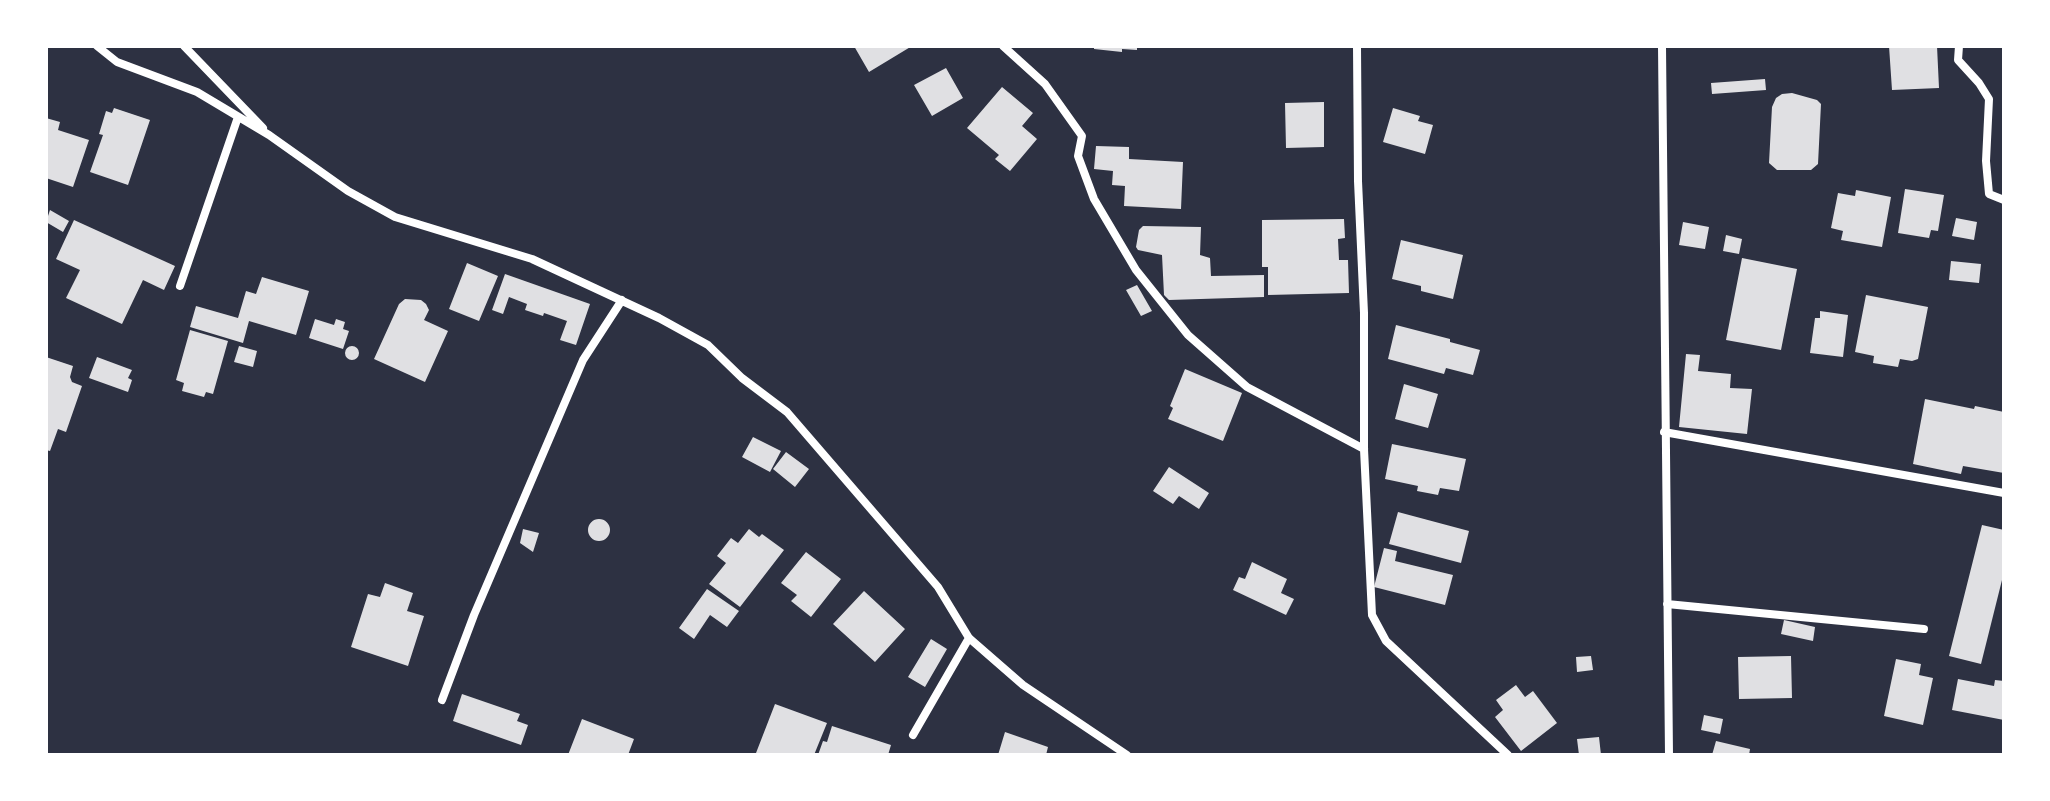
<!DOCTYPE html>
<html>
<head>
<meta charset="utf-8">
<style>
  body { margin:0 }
  #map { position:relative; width:2050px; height:801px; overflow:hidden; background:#2d3142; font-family:"PT Sans",sans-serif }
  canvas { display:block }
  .frame { position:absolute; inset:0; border:48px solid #fff; pointer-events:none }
</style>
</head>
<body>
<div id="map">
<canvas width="2050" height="801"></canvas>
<div class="frame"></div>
</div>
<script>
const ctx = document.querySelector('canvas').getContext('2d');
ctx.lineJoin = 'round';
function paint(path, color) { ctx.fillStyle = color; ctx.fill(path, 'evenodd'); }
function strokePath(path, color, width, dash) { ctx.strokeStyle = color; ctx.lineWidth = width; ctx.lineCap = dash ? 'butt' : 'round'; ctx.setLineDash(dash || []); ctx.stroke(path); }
const building = new Path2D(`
  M854 46H912L869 72Z
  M1094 46H1137V50L1122 49V52L1094 49Z
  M1889 46H1937L1939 88 1892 90Z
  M946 68 963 98 932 116 914 85Z
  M1765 79 1766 90 1712 94 1711 83Z
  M1002 87 1033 113 1022 126 1037 139 1010 171 995 159 999 155 967 128Z
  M1792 93 1817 100 1821 104 1818 164 1811 170H1777L1769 163 1772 107 1776 98 1782 94Z
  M1324 102V147L1286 148 1285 103Z
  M114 108 150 120 128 185 90 172 103 135 99 134 106 111 112 113Z
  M1393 108 1420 116 1418 121 1433 125 1425 154 1383 142Z
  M46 118 60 122 58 130 89 140 73 187 46 178Z
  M1096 146 1129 147V159L1183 162 1181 209 1124 206 1125 186 1112 185 1113 171 1094 169Z
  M1905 189 1944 195 1938 231 1931 230 1929 238 1898 233Z
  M1856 190 1891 197 1882 247 1841 240 1843 231 1831 228 1838 193 1855 196Z
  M50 210 69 221 63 232 46 222Z
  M1956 218 1977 222 1974 240 1952 236Z
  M1344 219 1345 238 1338 239 1339 260H1348L1349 293 1268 295V267H1262V220Z
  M74 220 175 266 164 290 143 280 122 324 66 298 80 270 56 259Z
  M1683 222 1709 227 1705 249 1679 245Z
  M1143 226 1201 227 1200 255 1210 258 1211 276 1264 275V297L1169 300 1164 295 1162 255 1138 250 1136 247 1139 230Z
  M1726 235 1742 239 1739 254 1723 251Z
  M1401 240 1463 255 1453 299 1421 291V286L1392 279Z
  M1742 258 1797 269 1781 350 1726 340Z
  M1951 261 1981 264 1979 283 1949 280Z
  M467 263 498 276 479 321 449 309Z
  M505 274 590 304 576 345 560 340 567 321 544 313 543 316 525 310 527 304 509 297 503 314 492 310Z
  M262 277 309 291 296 335 249 321 243 343 190 327 196 306 238 318 246 291 256 294Z
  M1137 285 1152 311 1141 316 1126 290Z
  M1866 295 1928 307 1918 359 1912 361 1900 359 1898 367 1873 363 1874 356 1855 352Z
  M405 299 421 300 426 304 429 310 424 320 448 331 425 382 374 359 399 304Z
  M1820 311 1848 315 1843 357 1810 353 1815 318H1820Z
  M315 319 334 325 336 319 345 322 343 329 349 331 343 349 309 338Z
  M1396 325 1450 339V342L1480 350 1473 375 1446 368 1444 374 1388 359Z
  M190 330 228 341 213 394 206 392 204 397 182 391 184 383 176 380Z
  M345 353a7 7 0 1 1 14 0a7 7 0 1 1-14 0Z
  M239 346 257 351 253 367 234 362Z
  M1686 354 1700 355 1698 371 1731 374 1730 388 1752 389 1747 434 1679 427Z
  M46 357 73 366 70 377 72 382 82 386 66 432 58 429 50 451 46 450Z
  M97 357 132 370 128 378 132 380 128 392 89 378Z
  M1185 369 1242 393 1223 441 1168 419 1173 408 1170 406Z
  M1404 384 1438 394 1428 428 1395 419Z
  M1925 399 1974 409 1975 406 2004 412V473L1963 466 1961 474 1913 464Z
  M753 437 781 451 770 472 742 457Z
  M1392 444 1466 459 1459 491 1440 488 1438 495 1417 491 1418 486 1385 479Z
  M786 452 809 469 795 487 773 469Z
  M1169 467 1209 493 1199 509 1179 496 1173 504 1153 491Z
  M1398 512 1469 531 1461 563 1389 544Z
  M588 530a11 11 0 1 1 22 0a11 11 0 1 1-22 0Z
  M1982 525 2004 530V572L1981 664 1949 656Z
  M523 529 539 533 533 552 520 543Z
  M749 529 759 537 762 534 784 550 740 607 709 584 726 563 717 556 731 538 738 543Z
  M1384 548 1397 551 1395 561 1453 575 1445 605 1374 587Z
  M806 552 841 579 811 617 791 601 797 595 781 583Z
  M1252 562 1287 579 1281 593 1294 599 1286 615 1233 590 1239 577 1245 579Z
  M385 583 413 593 407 611 424 616 408 666 351 647 368 594 380 597Z
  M707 589 739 611 727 627 710 615 694 639 679 628Z
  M864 591 905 629 875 662 833 624Z
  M1784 620 1815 627 1813 641 1781 634Z
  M931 639 947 649 925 687 908 677Z
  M1591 656 1593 670 1577 672 1576 657Z
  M1791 656 1792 698 1739 699 1738 657Z
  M1896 659 1921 664 1919 675 1933 678 1923 725 1884 716Z
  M1958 679 1994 686 1995 680 2004 681V720L1952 710Z
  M1516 685 1525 697 1533 691 1557 723 1521 751 1495 717 1503 710 1496 700Z
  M462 694 520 714 517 721 528 725 521 745 453 721Z
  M775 704 827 723 814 755 756 753Z
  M1704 715 1723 719 1720 734 1701 730Z
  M582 719 634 739 628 755H568Z
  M832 726 891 745 888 755H818L823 741 827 742Z
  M1005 732 1048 747 1046 755H998Z
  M1599 737 1601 755H1579L1577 739Z
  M1716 741 1750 749 1749 755H1712Z`);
const minor = new Path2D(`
  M97 46 117 62 197 92 269 135 348 191 395 217 532 259 659 318 708 345 742 378 787 412 938 587 969 638 1023 685 1127 755
  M184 46 263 128
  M1003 46 1045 84 1082 136 1078 156 1094 199 1136 270 1188 335 1247 387 1364 449
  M1357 46 1358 181 1364 313V449L1372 615 1386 641 1508 755
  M1662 46 1669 755
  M1959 46 1958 60 1979 83 1989 99 1986 161 1989 194 2004 200
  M180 286 238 117
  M1664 432 2004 493
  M1667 604 1924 629
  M442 700 474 615 583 360 622 300
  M913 735 969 638`);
paint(building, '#e0e0e3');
strokePath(minor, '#fff', 8);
</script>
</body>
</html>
